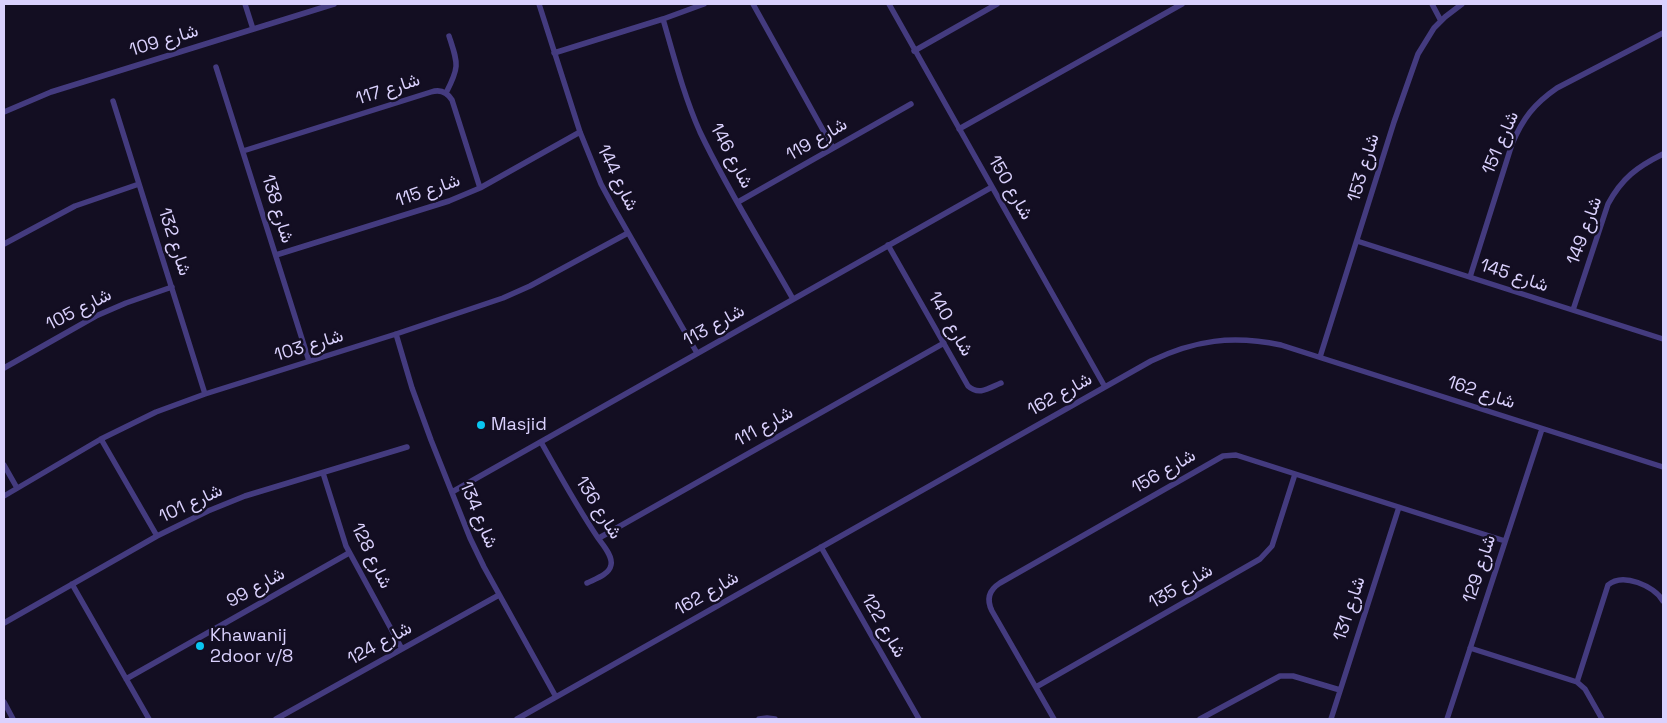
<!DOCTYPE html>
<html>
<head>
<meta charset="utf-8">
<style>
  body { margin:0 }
  #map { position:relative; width:1667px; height:723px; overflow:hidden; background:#130e22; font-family:"Space Grotesk",sans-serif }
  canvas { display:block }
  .frame { position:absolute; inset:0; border:5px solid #dad1fd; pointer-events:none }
</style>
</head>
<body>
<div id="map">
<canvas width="1667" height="723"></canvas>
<div class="frame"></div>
</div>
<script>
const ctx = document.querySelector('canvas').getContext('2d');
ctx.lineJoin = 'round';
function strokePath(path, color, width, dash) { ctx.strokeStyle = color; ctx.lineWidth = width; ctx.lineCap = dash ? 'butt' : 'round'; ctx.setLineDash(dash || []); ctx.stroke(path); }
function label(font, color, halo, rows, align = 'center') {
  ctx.font = font + ' "Space Grotesk",Vazirmatn,sans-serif'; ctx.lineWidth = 5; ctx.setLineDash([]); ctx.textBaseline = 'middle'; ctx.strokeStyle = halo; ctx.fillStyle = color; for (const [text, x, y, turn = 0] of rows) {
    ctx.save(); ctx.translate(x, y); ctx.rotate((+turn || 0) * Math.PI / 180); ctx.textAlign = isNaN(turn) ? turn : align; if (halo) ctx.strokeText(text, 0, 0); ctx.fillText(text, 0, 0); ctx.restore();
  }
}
const street = new Path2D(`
  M245 4 253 29
  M539 4 580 132 601 184 614 208 697 353
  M753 4 833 148
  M889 4 1105 387
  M1432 4 1441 21
  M663 19C674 57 684 96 700 132 727 189 762 244 793 299
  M914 51 997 4
  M554 53 663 19 704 4
  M216 67 309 361
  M446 93C460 66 458 64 449 36
  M113 101 205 394
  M4 112 51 92 334 4
  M959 129 1182 4
  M243 151 431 92C440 89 447 92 452 100L480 188
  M738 202 911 104
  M1357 241 1663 339
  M4 244 75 206 139 184
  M888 245 968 386C979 396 989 388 1001 383
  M276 255 449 201 480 188 580 132
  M1470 277 1512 144C1523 118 1534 104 1557 88L1663 33
  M1573 310 1608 204C1622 178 1637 167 1663 154
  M396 334 412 388 431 440 470 538 484 567 556 697
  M1320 357 1394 122 1418 54 1434 28 1445 17 1462 4
  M4 368 96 316 126 303 172 287
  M101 439 157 536
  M541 442C559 474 577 507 598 538 603 545 613 556 611 565 609 575 595 579 587 583
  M4 465 17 488
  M323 473 346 546 402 649
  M452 492 992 187
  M4 496 101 439 156 412 205 394 396 334 503 298 530 286 628 233
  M599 538 944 343
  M821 547 919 719
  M72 584 149 719
  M4 623 157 536 208 511 245 496 407 447
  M1470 648 1577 682 1585 689 1602 719
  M126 679 349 553
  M1577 682 1608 585C1623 572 1654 586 1663 601
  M1036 687 1260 559 1272 546 1295 474
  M4 702 13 719
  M276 719 499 595
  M517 719 1151 361C1195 340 1232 335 1281 345L1663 467
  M759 719 767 718 775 719
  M1054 719 992 611C986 599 989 590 1000 583L1223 456 1236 455 1505 541
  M1200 719 1280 676H1293L1340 690
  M1331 719 1399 507
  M1447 719 1542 429`);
const markers = [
  [481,425,5,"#09c6f1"],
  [200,646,5,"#09c6f1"]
];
const streetNames = [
  ["شارع 109",164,41,-17],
  ["شارع 117",388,90,-18],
  ["شارع 119",817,140,-30],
  ["شارع 151",1501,143,-67],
  ["شارع 146",731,156,62],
  ["شارع 153",1364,168,-73],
  ["شارع 144",617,178,64],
  ["شارع 150",1010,188,60],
  ["شارع 115",428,191,-19],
  ["شارع 138",277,209,73],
  ["شارع 149",1585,231,-70],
  ["شارع 132",174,242,72],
  ["شارع 145",1514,276,18],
  ["شارع 105",79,310,-27],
  ["شارع 140",950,324,60],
  ["شارع 113",714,326,-29],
  ["شارع 103",309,346,-17],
  ["شارع 162",1481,393,18],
  ["شارع 162",1060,395,-29],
  ["شارع 111",764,427,-29],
  ["شارع 156",1164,472,-30],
  ["شارع 101",191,504,-25],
  ["شارع 136",598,508,58],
  ["شارع 134",478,515,67],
  ["شارع 128",371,556,64],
  ["شارع 129",1480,569,-72],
  ["شارع 135",1181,587,-30],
  ["شارع 99",256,588,-29],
  ["شارع 162",707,594,-30],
  ["شارع 131",1350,609,-72],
  ["شارع 122",883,626,60],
  ["شارع 124",380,644,-29]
];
const poiNames = [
  ["Masjid",491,425],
  ["Khawanij",210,636],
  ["2door v/8",210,657]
];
strokePath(street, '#443b7f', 5.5);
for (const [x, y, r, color] of markers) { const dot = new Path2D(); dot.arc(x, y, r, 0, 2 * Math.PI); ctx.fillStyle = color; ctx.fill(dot); strokePath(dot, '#130e22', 2); }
label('18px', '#dad1fd', '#130e22', streetNames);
label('18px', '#dad1fd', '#130e22', poiNames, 'left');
</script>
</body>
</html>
